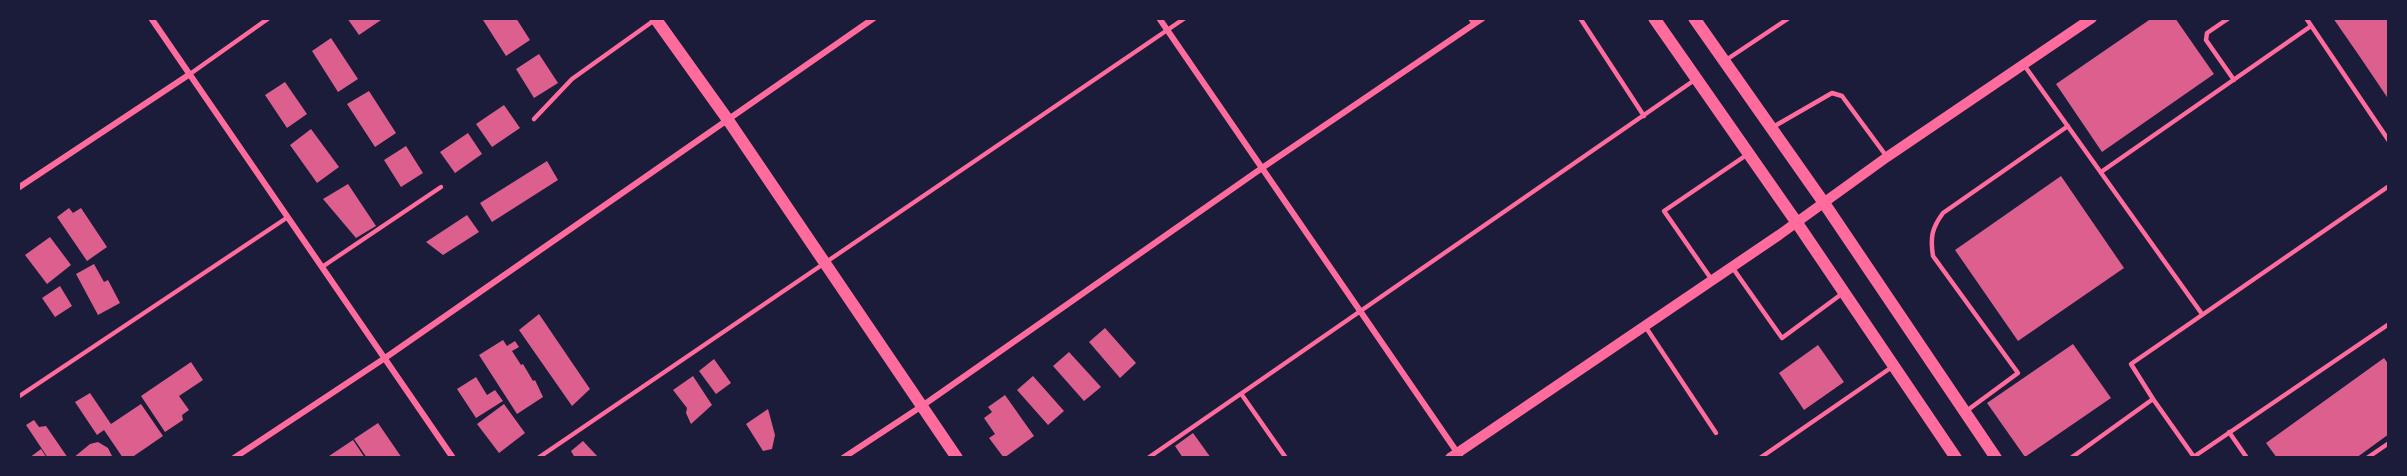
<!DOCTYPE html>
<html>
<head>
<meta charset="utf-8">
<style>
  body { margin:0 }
  #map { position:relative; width:2407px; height:476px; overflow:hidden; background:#1b1b3a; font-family:"Playfair Display",serif }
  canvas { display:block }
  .frame { position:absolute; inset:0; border:20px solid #1b1b3a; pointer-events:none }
</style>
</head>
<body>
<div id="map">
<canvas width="2407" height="476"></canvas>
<div class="frame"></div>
</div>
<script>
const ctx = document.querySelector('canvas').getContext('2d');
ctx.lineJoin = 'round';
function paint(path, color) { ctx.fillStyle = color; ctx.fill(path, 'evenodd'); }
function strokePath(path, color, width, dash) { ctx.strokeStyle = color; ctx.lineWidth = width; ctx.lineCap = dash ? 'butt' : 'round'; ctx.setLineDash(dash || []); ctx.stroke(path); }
const building = new Path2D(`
  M347 18H384L359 35Z
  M487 18H516L530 40 506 56 483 20Z
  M2152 18H2175L2214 74 2102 152 2056 84Z
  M2333 18H2389V100L2360 57Z
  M331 38 358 79 338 92 312 51Z
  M539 54 558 83 534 98 516 69Z
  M285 82 307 114 287 128 265 95Z
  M369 91 396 133 375 147 347 104Z
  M504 105 520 128 492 147 476 124Z
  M311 129 339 167 317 183 290 145Z
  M468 133 482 154 455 173 440 152Z
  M406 146 423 173 401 187 384 160Z
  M547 161 558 180 492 222 480 203Z
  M2061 176 2124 268 2018 341 1955 250Z
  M348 184 376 226 356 238 323 199Z
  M69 208 73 213 81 208 107 247 87 261 57 217Z
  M467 215 479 232 443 255 426 242Z
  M50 237 71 265 47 284 25 255Z
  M94 264 104 282 108 280 120 303 98 315 76 274Z
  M60 286 72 306 55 317 42 298Z
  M539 314 590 389 572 406 519 330Z
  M1105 328 1136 363 1120 378 1089 342Z
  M503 340 507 346 515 341 519 347 512 351 521 365 523 364 533 381 535 380 543 397 517 414 479 355Z
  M2073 344 2111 398 2025 457 1987 403Z
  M1818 345 1844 382 1804 410 1779 373Z
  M1069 352 1101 387 1084 401 1053 366Z
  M2384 358 2389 365V434L2356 458H2277L2266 443Z
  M714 359 731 383 716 394 699 371Z
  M191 362 203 380 179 396 189 410 182 415 183 420 165 432 141 396Z
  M693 376 712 405 691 424 686 413 687 408 673 390Z
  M1033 376 1064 411 1048 425 1017 390Z
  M476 377 487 395 495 390 503 401 476 418 457 389Z
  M90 393 111 424 141 404 163 436 131 458H123L104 430 97 435 75 402Z
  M1005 395 1034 436 1004 458 989 438 995 434 984 418 992 412 988 407Z
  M504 404 525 433 499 453 477 424Z
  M768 409 775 435 772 449 763 451 746 424Z
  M34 420 39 427 46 426 68 458H48L26 425Z
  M378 423 402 458H367L354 439Z
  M1193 433 1211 458H1183L1175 446Z
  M353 440 365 458H326Z
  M583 441 598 457 597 458H575L571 451Z
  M98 442 108 448 113 458H73L90 444Z
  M41 449 47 458H29Z`);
const service = new Path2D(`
  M1470 18 1474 24
  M1580 18 1644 116
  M2229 18 2207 33 2206 40 2234 80
  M2306 18 2389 141
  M1726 60 1789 18
  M2024 65 2202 314
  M190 74 269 18
  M534 119 572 79 656 19
  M1773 127 1832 93 1842 96 1887 157
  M2101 172 2311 26
  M322 267 441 187
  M1732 267 1782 338 1843 293
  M1712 280 1664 211 1748 154
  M1645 326 1716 433
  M1242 395 1286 458
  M18 397 288 217
  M2153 399 2131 364 2389 186
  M1965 412 2018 373 1933 256C1930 237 1932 228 1943 213L2068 126
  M2229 432 2247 458
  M538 458 1185 18
  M1148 458 1696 79
  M1760 458 1892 367
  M2071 458 2153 399 2194 457
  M2192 458 2389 324
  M2367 458 2389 443`);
const minor = new Path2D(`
  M151 18 453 458
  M1159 18 1461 458
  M18 188 190 74
  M234 458 385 358 874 18
  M843 458 922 406 1262 168 1483 18`);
const tertiary = new Path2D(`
  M1450 458 1779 235 1887 157 2092 18`);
const secondary = new Path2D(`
  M655 18 728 120 957 458
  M1654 18 1797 223 1956 458
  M1694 18 1824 203 1996 458`);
paint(building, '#dd5f8e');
strokePath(service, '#ff6b9d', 4.5);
strokePath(minor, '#ff6b9d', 6);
strokePath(tertiary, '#ff6b9d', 10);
strokePath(secondary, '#ff6b9d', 12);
</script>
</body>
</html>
